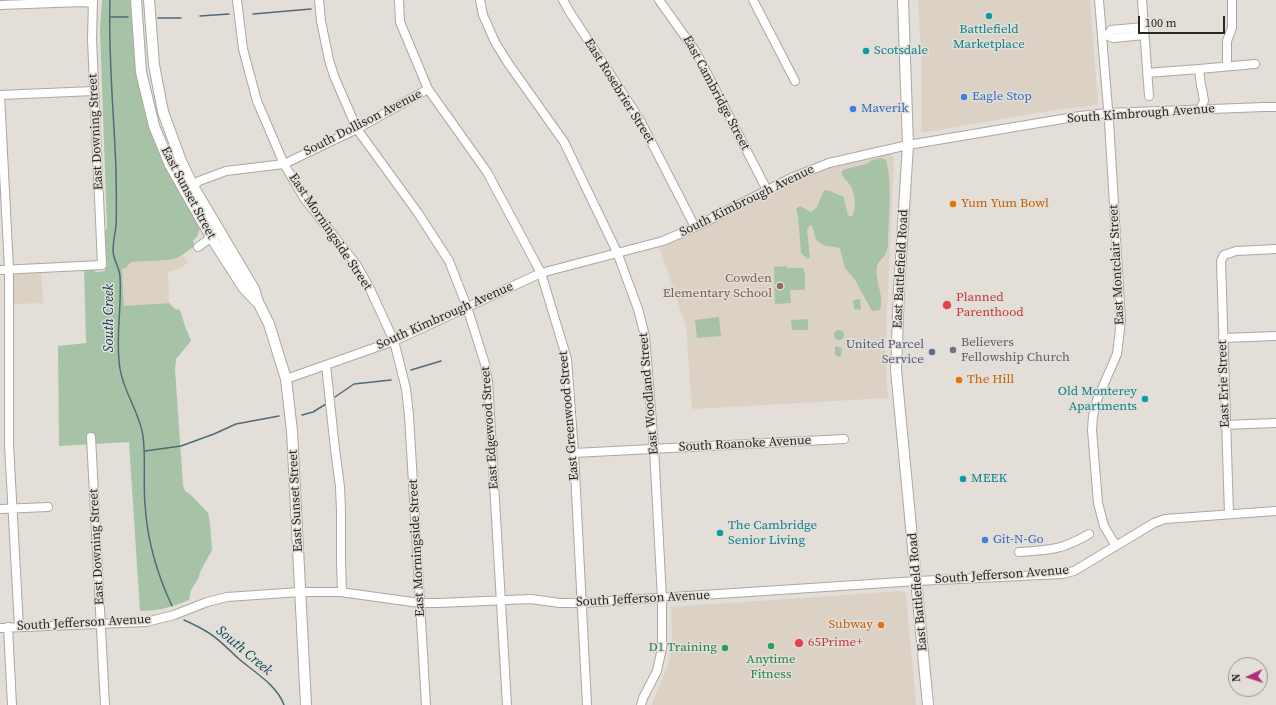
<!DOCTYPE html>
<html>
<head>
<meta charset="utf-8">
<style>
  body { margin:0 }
  #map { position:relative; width:1276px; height:705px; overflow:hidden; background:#e3ded7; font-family:"Source Serif 4",serif }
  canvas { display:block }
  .north { position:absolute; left:1228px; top:657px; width:40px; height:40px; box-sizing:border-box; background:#e3ded7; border:1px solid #99958f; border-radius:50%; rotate:266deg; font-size:11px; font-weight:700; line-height:16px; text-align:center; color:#292724 }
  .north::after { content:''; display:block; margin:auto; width:14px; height:18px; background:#b12c73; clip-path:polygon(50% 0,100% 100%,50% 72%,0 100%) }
  .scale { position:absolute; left:1138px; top:16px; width:87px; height:18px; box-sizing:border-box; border:2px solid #292724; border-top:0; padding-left:5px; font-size:12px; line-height:14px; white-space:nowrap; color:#292724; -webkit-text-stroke:3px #e3ded7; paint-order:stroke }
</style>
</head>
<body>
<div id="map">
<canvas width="1276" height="705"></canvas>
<div class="north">N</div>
<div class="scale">100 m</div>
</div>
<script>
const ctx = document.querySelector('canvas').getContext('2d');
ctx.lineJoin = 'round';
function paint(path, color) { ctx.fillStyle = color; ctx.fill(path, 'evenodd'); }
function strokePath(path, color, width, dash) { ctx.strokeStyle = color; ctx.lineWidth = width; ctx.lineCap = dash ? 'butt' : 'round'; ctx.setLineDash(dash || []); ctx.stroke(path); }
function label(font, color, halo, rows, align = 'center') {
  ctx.font = font + ' "Source Serif 4",serif'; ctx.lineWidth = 3; ctx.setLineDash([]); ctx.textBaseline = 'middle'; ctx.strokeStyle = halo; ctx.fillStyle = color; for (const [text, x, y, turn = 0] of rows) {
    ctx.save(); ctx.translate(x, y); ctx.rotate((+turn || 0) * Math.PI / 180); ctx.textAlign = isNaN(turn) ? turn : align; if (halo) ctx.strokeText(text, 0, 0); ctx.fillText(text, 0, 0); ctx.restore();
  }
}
const built = new Path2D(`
  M918 0H1090L1098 105 1055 110 921 133 922 68Z
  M891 154 894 158 885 357 888 398 692 409 686 326 659 246 674 240 797 180 823 169 868 157Z
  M182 255 188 262 180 269 168 272 169 303 124 306 122 269 126 268 129 264 132 262 169 260Z
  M41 271 43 303 13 304V274L14 273Z
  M902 591 906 594 916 705H652L670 658 672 639 671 607Z`);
const green = new Path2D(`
  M102 0H131C134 56 139 115 165 166 175 186 188 205 199 224 200 231 199 236 193 241L195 246 182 255 177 258 169 260 132 262 129 264 126 268 122 269 124 306 169 303 175 309 180 310 185 326 191 341 176 359 175 369 183 485 185 491 191 495 208 513 210 523 212 550 201 570 198 579 191 590 189 600C171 607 159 611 140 611L129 442 59 446 58 346 86 343 84 270H93L96 272 105 271 103 235 107 228 100 30Z
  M880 158 886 160C893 186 888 220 888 246 887 249 887 253 885 255 882 259 879 261 877 266 874 280 885 296 880 310L872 311 855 280 845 268 840 249 837 247 825 246 816 240 812 226 810 225 807 230 810 257 808 259 801 253 798 216 796 209 800 206 811 212 817 207 824 190C832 190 836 195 843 196L848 215 852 217C857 208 855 193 850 185 846 179 843 178 841 172L845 169 867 164 870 161Z
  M786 266 787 268H803L805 275V290H790L791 303 775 304 774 267Z
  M860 299 861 309 860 310 854 309 853 300Z
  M719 317 721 336 697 338 695 320Z
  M808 319V330H792L791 320Z
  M834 335a5 5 0 1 1 10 0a5 5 0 1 1-10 0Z
  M835 346 842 348 841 356 839 357 835 355Z`);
const stream = new Path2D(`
  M110 0C108 57 114 113 116 170 116 189 117 207 116 226 115 234 113 242 113 250 113 260 120 268 120 277 122 308 115 338 120 369 124 393 140 413 143 436 146 459 143 482 145 504 147 539 157 574 172 606
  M253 14 311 9
  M200 16 229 14
  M110 17H128
  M158 18H181
  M411 370 441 361
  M335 397 354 384 391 380
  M302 415 313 412 326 404
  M145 451 181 446 214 434 236 424 279 416
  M184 620C193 624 201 628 209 633 220 640 229 650 239 659 254 672 277 685 284 705`);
const minor = new Path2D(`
  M237 0 243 49 257 101 284 164 304 198 356 264 370 289 394 341 406 389 409 415 426 705
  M319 0 321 21 329 60 334 76 357 129 418 213 449 261 467 307 485 364 488 381 507 705
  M399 0 400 22 428 89 487 172 541 273 567 359 574 453 587 705
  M480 0 483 15 495 42 508 63 564 142 617 252 638 309 645 336 654 448 662 598V648L657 671 643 698 641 705
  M563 0 569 11 640 120 695 227
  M659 0 696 52 767 190
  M753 0 795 81
  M1099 0 1109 121 1121 321 1117 354 1097 400 1093 416 1092 430 1098 503 1104 526 1116 546
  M1142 0 1149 96
  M0 5 83 2 92 3
  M1108 35 1111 30 1143 27
  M1102 36 1108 35 1110 37 1114 38 1144 35
  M1227 66V41L1232 28V0
  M1199 69 1255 64
  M1147 73 1199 69 1201 86 1202 89 1204 101 1202 105V109
  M0 95 9 269V445L19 627
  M0 95 94 91
  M190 189 199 181 226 171 284 164 357 129 428 89
  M198 247 220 231
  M0 270 102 265 92 39 93 0
  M1223 338 1276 336
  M326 365 335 449 340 487 341 510V562L342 592
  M286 379 394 341 541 273 663 241 695 227 791 178 829 163 908 145 1080 116 1108 113 1264 107H1276
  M1225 425 1276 423
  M91 437 105 705
  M574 453 844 439
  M0 509 48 507
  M1229 514 1221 261 1224 255 1236 251 1276 249
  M1019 552C1050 550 1062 550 1089 534
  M8 627 12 705
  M0 628 146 622 174 615 207 602 227 597 300 592H340L420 603H439L531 599 560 603H581L917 581 1062 574 1074 571 1154 523 1165 519 1276 511`);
const major = new Path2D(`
  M136 0 141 72 154 126 170 165 211 237 243 287 256 301
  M149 0 154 65 163 112 181 161 193 186 254 289 258 302 269 324 286 379 292 431 306 705
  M903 0 908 145 899 289 896 370 928 705`);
const markers = [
  [989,16,4,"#0f9aa8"],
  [866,51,4,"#0f9aa8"],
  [964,97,4,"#3f7fe0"],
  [853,109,4,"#3f7fe0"],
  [953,204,4,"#e8710a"],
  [780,286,4,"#8d6e63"],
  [947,305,5,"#e0444e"],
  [953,350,4,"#6b7280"],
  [932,352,4,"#5c6f8a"],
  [959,380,4,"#e8710a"],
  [1145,399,4,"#0f9aa8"],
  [963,479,4,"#0f9aa8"],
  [720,533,4,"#0f9aa8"],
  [985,540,4,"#3f7fe0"],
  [881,625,4,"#e8710a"],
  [799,643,5,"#e0444e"],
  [771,646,4,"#2e9e5b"],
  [725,648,4,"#2e9e5b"]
];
const cultureNames = [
  ["Battlefield",989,30,"center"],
  ["Marketplace",989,45,"center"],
  ["Scotsdale",874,51],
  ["Old Monterey",1137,392,"right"],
  ["Apartments",1137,407,"right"],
  ["MEEK",971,479],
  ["The Cambridge",728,526],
  ["Senior Living",728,541]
];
const streetNames = [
  ["East Rosebrier Street",619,91,58],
  ["East Cambridge Street",716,93,62],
  ["South Kimbrough Avenue",1141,114,-4],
  ["South Dollison Avenue",363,123,-27],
  ["East Downing Street",96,132,-93],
  ["East Sunset Street",188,193,62],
  ["South Kimbrough Avenue",747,201,-26],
  ["East Morningside Street",330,232,56],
  ["East Montclair Street",1117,265,-93],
  ["East Battlefield Road",901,269,-87],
  ["South Kimbrough Avenue",445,316,-24],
  ["East Erie Street",1224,384,-92],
  ["East Woodland Street",649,394,-95],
  ["East Greenwood Street",569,416,-95],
  ["East Edgewood Street",490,428,-94],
  ["South Roanoke Avenue",745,444,-3],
  ["East Sunset Street",296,501,-93],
  ["East Downing Street",97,547,-93],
  ["East Morningside Street",417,548,-93],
  ["South Jefferson Avenue",1002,575,-4],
  ["East Battlefield Road",918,592,-95],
  ["South Jefferson Avenue",643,599,-3],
  ["South Jefferson Avenue",84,623,-3]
];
const shopNames = [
  ["Eagle Stop",972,97],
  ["Maverik",861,109],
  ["Git-N-Go",993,540]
];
const foodNames = [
  ["Yum Yum Bowl",961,204],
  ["The Hill",967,380],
  ["Subway",873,625,"right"]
];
const educationNames = [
  ["Cowden",772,279],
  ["Elementary School",772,294]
];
const healthNames = [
  ["Planned",956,298],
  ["Parenthood",956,313],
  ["65Prime+",808,643]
];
const worshipNames = [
  ["Believers",961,343],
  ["Fellowship Church",961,358]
];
const serviceNames = [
  ["United Parcel",924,345],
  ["Service",924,360]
];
const leisureNames = [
  ["D1 Training",717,648],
  ["Anytime",771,660,"center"],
  ["Fitness",771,675,"center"]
];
const waterNames = [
  ["South Creek",109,318,-90],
  ["South Creek",244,651,40]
];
paint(built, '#dbd2c5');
paint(green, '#a7c3a7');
strokePath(stream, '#4f6c77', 1.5);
strokePath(minor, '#aca7a1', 10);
strokePath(major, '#aca7a1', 12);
strokePath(minor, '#fff', 8);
strokePath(major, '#fff', 10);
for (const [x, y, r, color] of markers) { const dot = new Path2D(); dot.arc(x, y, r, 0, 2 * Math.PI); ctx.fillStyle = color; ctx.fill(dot); strokePath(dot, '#e3ded7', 1.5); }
label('13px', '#0d838f', '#e3ded7', cultureNames, 'left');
label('13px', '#292724', '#e3ded7', streetNames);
label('13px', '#366cbe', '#e3ded7', shopNames, 'left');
label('13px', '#c56008', '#e3ded7', foodNames, 'left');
label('13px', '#785e54', '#e3ded7', educationNames, 'right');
label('13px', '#be3a42', '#e3ded7', healthNames, 'left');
label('13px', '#5b616d', '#e3ded7', worshipNames, 'left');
label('13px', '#4e5e75', '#e3ded7', serviceNames, 'right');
label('13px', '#27864d', '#e3ded7', leisureNames, 'right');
label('italic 14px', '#004054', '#e3ded7', waterNames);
</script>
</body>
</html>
